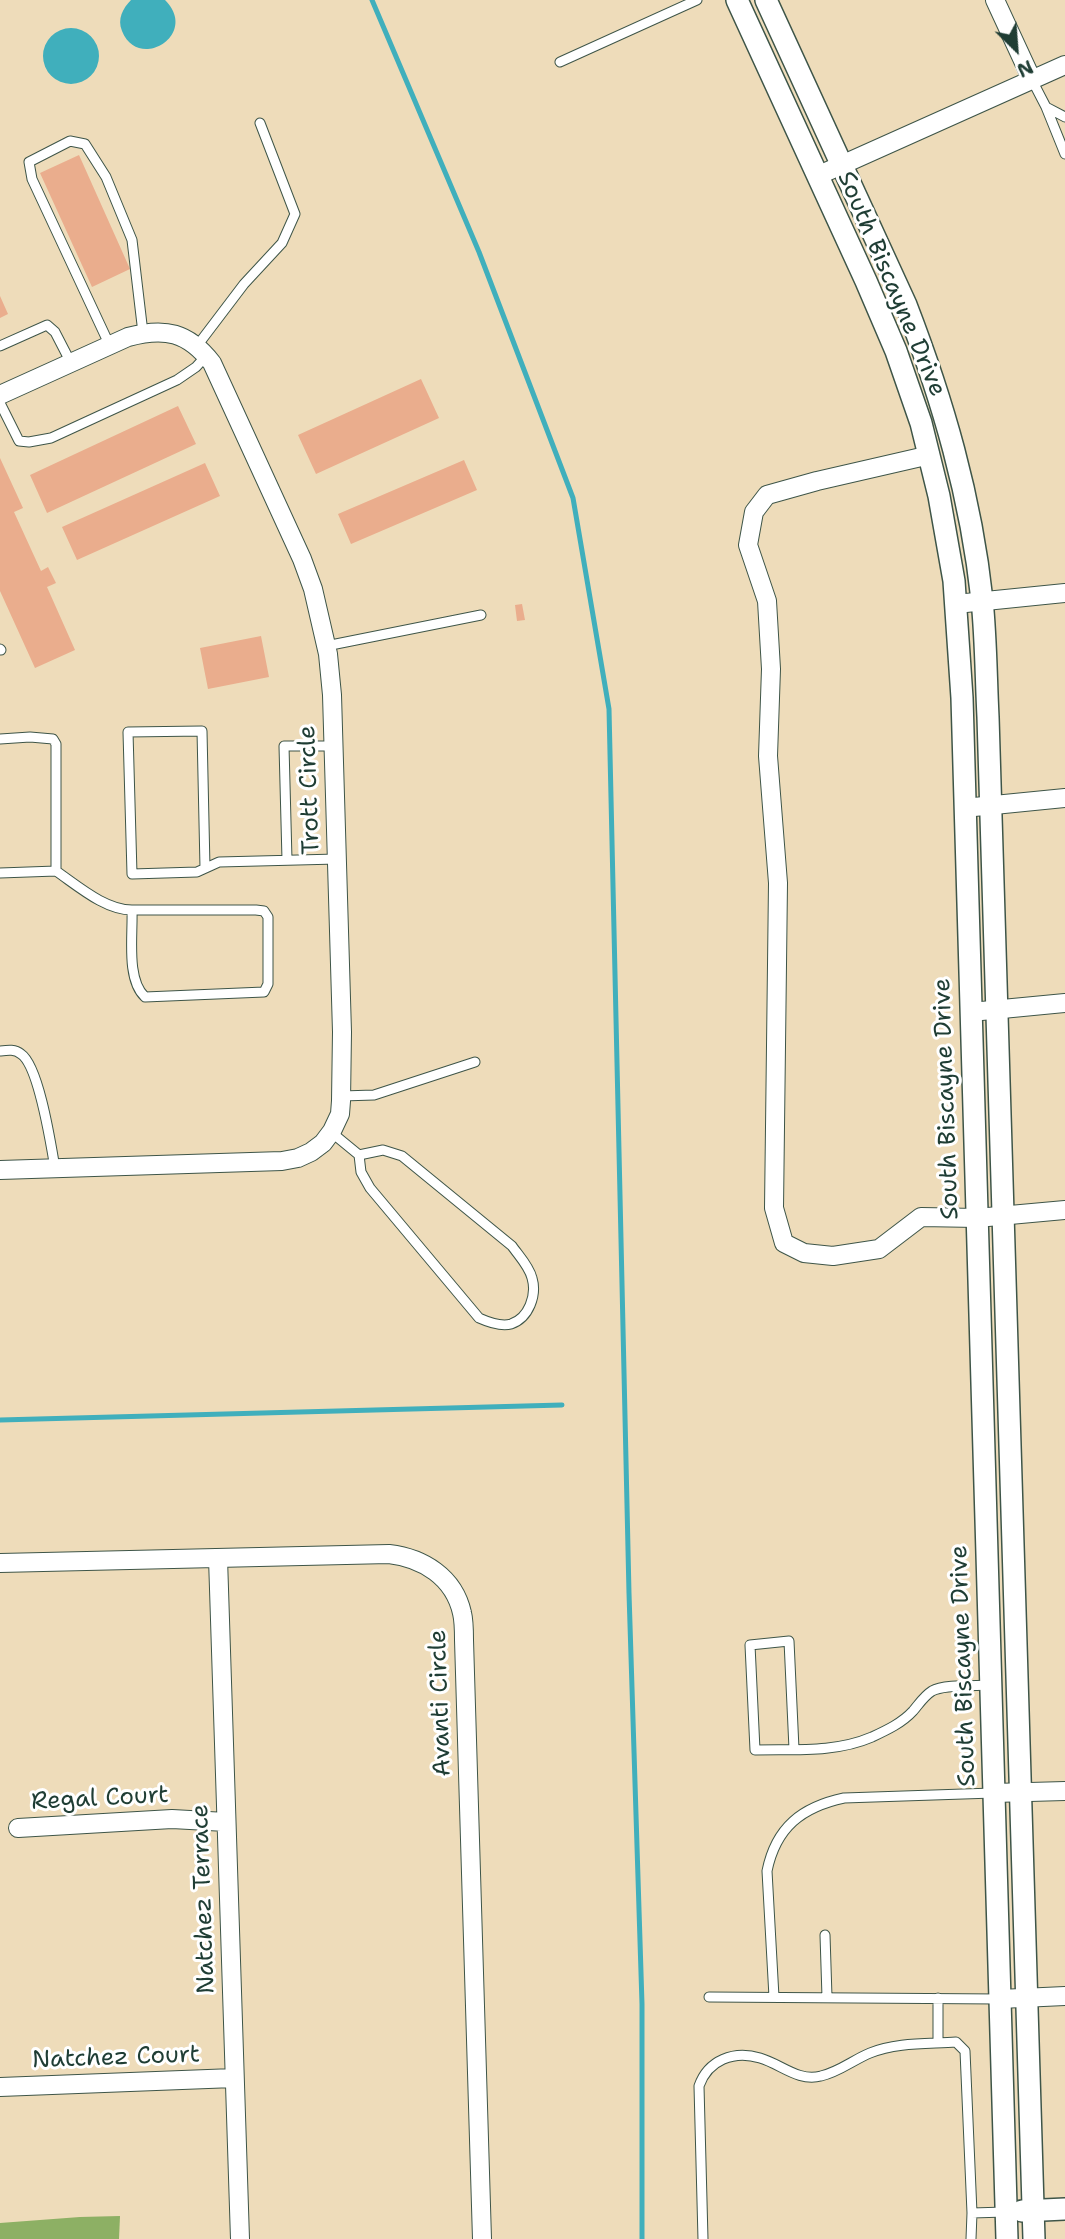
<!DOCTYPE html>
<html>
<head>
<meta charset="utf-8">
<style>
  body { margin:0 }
  #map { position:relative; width:1065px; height:2239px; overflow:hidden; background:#eedcba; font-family:"Shantell Sans",sans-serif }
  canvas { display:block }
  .north { position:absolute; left:981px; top:14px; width:70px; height:70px; -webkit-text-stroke:5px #fff; paint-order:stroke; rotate:155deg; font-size:19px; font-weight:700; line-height:28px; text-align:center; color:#1f3d34 }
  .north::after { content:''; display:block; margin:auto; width:24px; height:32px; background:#1f3d34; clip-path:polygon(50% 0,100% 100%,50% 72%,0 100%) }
</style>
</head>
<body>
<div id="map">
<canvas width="1065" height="2239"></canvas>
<div class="north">N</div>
</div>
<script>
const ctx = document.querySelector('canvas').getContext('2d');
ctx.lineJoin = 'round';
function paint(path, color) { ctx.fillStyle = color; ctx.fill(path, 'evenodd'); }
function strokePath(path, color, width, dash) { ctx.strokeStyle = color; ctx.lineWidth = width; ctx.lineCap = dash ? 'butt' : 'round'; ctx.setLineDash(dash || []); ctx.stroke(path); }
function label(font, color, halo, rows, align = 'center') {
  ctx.font = font + ' "Shantell Sans",sans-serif'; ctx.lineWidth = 6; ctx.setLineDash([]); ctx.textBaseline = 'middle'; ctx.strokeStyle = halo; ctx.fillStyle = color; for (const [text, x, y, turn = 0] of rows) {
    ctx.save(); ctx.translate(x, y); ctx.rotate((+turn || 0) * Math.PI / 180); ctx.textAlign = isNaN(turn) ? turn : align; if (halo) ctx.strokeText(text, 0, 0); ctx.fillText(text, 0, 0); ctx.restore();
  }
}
const forest = new Path2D(`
  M120 2216 119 2239H0V2223L80 2217Z`);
const water = new Path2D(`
  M131 0H165C200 35 138 72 122 31 117 19 123 8 131 0Z
  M43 56a28 28 0 1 1 56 0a28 28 0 1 1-56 0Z`);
const stream = new Path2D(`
  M372 0 479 252 573 498 609 709 629 1593 642 2004V2239
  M0 1420 562 1405`);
const building = new Path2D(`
  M79 155 130 269 92 287 40 173Z
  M0 296 8 314 0 318Z
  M421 379 439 418 316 474 298 435Z
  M178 406 196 444 47 513 30 475Z
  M0 458 23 508 14 512 41 571 48 567 56 583 47 587 75 650 35 668 0 591Z
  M464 460 477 490 351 544 338 514Z
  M205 463 220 496 77 560 62 527Z
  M522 604 525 620 517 621 515 605Z
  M261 636 269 677 208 689 200 648Z`);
const service = new Path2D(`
  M560 62 697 0
  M1032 80 1046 107
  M1065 117 1046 107 1065 154
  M0 346 47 325 55 332 71 363
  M110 346 32 179 29 162 70 141 85 144 106 177 132 240 143 333
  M197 346 244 284 282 243 295 214 260 123
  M0 403 19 441 29 442 51 438 177 380 196 367 206 356
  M326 646 481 615
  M0 649 1 650
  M0 739 30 737 53 739 56 744V871L0 873
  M287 860 284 746H334
  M205 868 202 731 128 732 132 874 197 872 219 862 337 859
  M56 871C78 886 105 910 132 910 133 936 126 979 145 997L264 992 268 984V917L264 911 256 910H132
  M0 1051C8 1050 15 1049 21 1054 39 1066 51 1145 55 1168
  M342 1096 374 1095 475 1062
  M331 1132 359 1155 361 1172 370 1188 479 1318C488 1322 501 1327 511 1324 529 1318 537 1295 532 1278 529 1266 519 1256 512 1246L402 1156 383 1150 359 1155
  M794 1749 789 1641 750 1645 755 1750C794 1749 835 1753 872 1737 887 1730 902 1723 913 1711 919 1704 924 1696 932 1691 944 1684 975 1686 991 1685
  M825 1935 827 1997
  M709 1997 999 1999
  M774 1997 767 1871C776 1827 802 1807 844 1798L993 1793
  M938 2043V1998
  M972 2213 1005 2212
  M703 2239 699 2086C708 2060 734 2050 760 2058 781 2064 798 2082 821 2076 839 2072 853 2060 870 2053 896 2042 929 2044 956 2042L965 2051 972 2213 971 2239`);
const minor = new Path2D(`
  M995 0 1032 80
  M817 176 1065 65
  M0 395 128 337C165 327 188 332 212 363L302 559 313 589 328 654 332 695 342 1032 341 1101 340 1114 332 1131 323 1143 311 1152 298 1158 282 1161 0 1170
  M930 455 817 481 767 495 754 512 748 545 767 601 771 669 768 756 778 883 774 1208 784 1243 804 1253 833 1256 879 1249 921 1217 977 1218 1065 1210
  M956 604 1065 593
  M964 808 1065 798
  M971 1012 1065 1003
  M218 1558 240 2239
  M0 1563 389 1554C423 1558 454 1577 462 1613 464 1621 464 1631 464 1640L482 2239
  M994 1793 1065 1791
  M18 1828 172 1819 226 1822
  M1000 1999 1065 1996
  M0 2087 234 2078`);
const tertiary = new Path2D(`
  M737 0 866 281 896 351 921 423 939 496 954 581 962 698 1007 2239
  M766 0 906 305C943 401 971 497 982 600 986 638 986 678 988 717L1034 2239
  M1022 2211 1065 2209`);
const streetNames = [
  ["South Biscayne Drive",891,284,67],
  ["Trott Circle",310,790,-92],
  ["South Biscayne Drive",947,1099,-92],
  ["South Biscayne Drive",964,1666,-92],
  ["Avanti Circle",441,1703,-92],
  ["Regal Court",100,1799,-3],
  ["Natchez Terrace",204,1899,-92],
  ["Natchez Court",116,2058,-2]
];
paint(forest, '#8db064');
paint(water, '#40afbc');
strokePath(stream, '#40afbc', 5);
paint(building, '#eaad8d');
strokePath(service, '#3e5548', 11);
strokePath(minor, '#3e5548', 20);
strokePath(tertiary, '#3e5548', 24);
strokePath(service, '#fff', 9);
strokePath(minor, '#fff', 18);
strokePath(tertiary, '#fff', 21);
label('24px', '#1f3d34', '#fff', streetNames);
</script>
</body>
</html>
